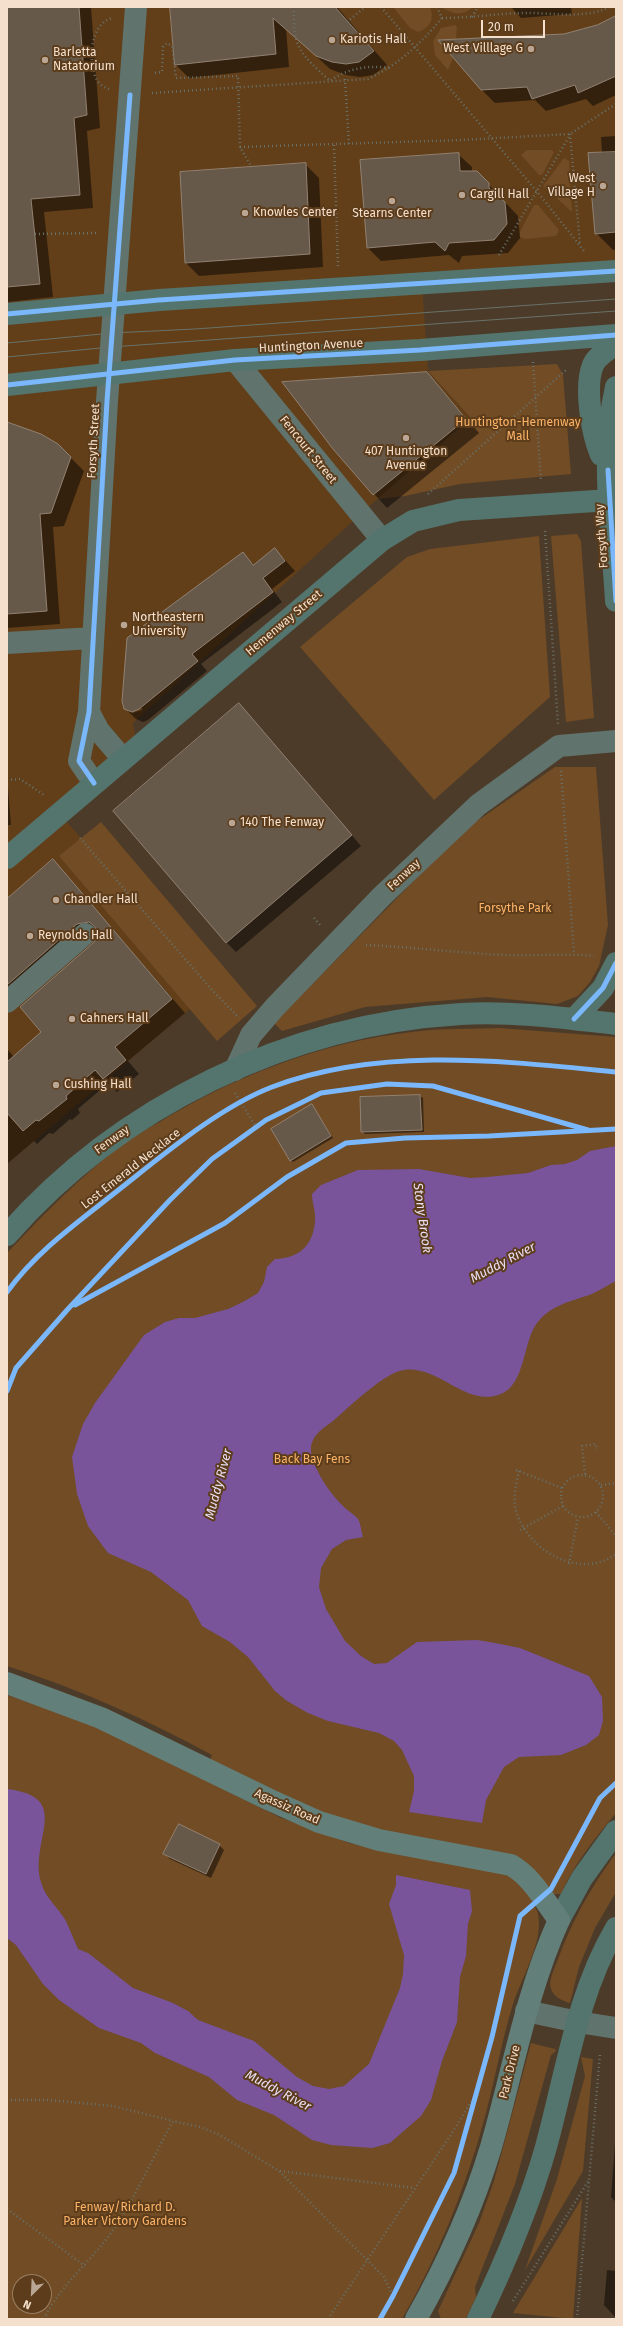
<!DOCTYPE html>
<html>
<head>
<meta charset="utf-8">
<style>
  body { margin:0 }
  #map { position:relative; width:623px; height:2326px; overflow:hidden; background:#4d3b29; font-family:"Fira Sans",sans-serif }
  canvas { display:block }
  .frame { position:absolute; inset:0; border:8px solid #f4e0cd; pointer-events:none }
  .north { position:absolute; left:12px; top:2274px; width:40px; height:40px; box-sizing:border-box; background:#5c3c1a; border:1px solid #997e62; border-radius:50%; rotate:204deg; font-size:11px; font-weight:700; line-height:16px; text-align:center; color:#f4e0cd }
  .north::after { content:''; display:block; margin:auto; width:14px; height:18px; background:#baa694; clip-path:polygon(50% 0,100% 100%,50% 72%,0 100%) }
  .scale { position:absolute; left:481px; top:20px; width:64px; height:18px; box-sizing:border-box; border:2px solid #f4e0cd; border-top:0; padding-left:5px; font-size:12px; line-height:14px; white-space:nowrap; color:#f4e0cd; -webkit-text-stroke:3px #5c3c1a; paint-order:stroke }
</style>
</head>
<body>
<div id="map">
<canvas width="623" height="2326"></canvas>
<div class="frame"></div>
<div class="north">N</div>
<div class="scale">20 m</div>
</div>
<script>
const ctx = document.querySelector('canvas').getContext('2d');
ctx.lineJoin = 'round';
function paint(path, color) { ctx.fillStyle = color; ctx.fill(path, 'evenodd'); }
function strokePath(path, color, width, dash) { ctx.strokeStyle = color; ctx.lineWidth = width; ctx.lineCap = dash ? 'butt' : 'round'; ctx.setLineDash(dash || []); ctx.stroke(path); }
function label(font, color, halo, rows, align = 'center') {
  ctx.font = font + ' "Fira Sans",sans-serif'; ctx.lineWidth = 4; ctx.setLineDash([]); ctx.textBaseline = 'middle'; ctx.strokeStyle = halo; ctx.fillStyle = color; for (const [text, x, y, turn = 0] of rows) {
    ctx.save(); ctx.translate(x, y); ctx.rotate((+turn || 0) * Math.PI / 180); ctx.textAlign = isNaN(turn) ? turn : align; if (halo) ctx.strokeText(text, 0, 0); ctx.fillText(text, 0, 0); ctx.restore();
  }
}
const built = new Path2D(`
  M7 7H616V271L422 284 428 371 471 418 377 499 133 723 137 747 60 814 212 990 7 1164Z`);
const green = new Path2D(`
  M393 7H430C435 19 430 28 418 32L410 28Z
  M441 7H473C462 17 453 14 441 7Z
  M455 25 457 27 456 39 438 40 453 58 448 70 435 55 433 41 441 28Z
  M527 150H551L554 152 542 175H539L521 155Z
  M564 158 569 161 572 212 543 186Z
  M534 205H538L559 230 556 236 525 239 520 237V232Z
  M557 364 563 375 571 474 460 484 405 496 377 499 471 418 428 371Z
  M577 534 581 541 594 718 566 722 551 536Z
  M539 536 550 697 434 800 300 647 407 557 430 549Z
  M555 767H596L608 925 599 966 590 982 578 996 557 1004 487 997 365 1007 282 1031 274 1023 464 830Z
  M101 822 257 1006 217 1041 59 856Z
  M500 1028 616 1037V1813C595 1838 574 1864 561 1894H554L547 1887 388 1833 304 1807 210 1760 212 1755C146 1719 79 1689 7 1666V1253C44 1214 81 1176 124 1143 134 1136 146 1129 158 1123 234 1076 323 1042 412 1032 441 1028 471 1029 500 1028Z
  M7 1695 94 1725 279 1817 349 1843 513 1874C524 1889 540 1905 539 1924 539 1949 521 1980 513 2004 501 2043 494 2085 483 2124 464 2192 437 2258 402 2319H7ZM20 2282H44V2306H20Z
  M616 1853V1892L595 1928 579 1967 570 2003C562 2001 554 1997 551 1989 548 1982 554 1969 557 1962 571 1922 591 1887 616 1853Z
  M531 2043 555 2049 556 2051 551 2055 515 2184 475 2287 476 2297 467 2317 464 2319H441L438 2311 479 2223 494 2181Z
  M581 2057 593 2059 583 2171 525 2270 557 2179 585 2076Z
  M582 2198 573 2319 513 2313Z`);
const water = new Path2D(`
  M616 1146V1281C607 1285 598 1292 589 1295 569 1302 548 1306 535 1326 524 1343 524 1383 503 1393 467 1410 440 1365 404 1370 385 1372 348 1408 333 1421 321 1430 307 1438 312 1457 317 1474 331 1495 344 1507 348 1511 355 1515 358 1519 361 1524 361 1531 363 1537L346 1540 332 1549 321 1568 319 1587 326 1609 345 1641 361 1656 374 1664 387 1663 417 1642 477 1640 495 1643 520 1648 589 1676 602 1697 603 1721 599 1735 586 1745 561 1755 519 1757 504 1767 486 1800 482 1823 409 1812 414 1791V1776L402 1750 394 1741 379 1733 328 1721 308 1713 287 1701 275 1691 248 1657 230 1642 202 1626 188 1600 151 1572 108 1553 88 1526 77 1494 72 1457 83 1424 95 1403 144 1335 165 1322 179 1318H195L228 1309 243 1302 258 1293 264 1282 267 1267 275 1259C299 1258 313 1246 315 1221 316 1213 312 1202 312 1194L321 1185 358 1170 419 1169 470 1178 487 1177 528 1173 551 1165 565 1164 577 1160 590 1151Z
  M7 1789C74 1797 29 1840 41 1882 45 1898 58 1907 66 1921 70 1930 74 1940 78 1949L88 1953 133 1988 173 2003 188 2011 198 2020 254 2041 297 2077 313 2086 329 2089 344 2086 369 2064 400 1988 403 1974 404 1955 389 1904 396 1885V1875L470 1890 472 1911 468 1924 466 1956 460 1977 457 2022 442 2061 431 2100 421 2116 406 2129 390 2143 372 2148 331 2145 312 2140 274 2115 237 2100 209 2077 155 2053 141 2043 99 2028 59 2000 43 1984 16 1945 7 1938Z`);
const shadow = new Path2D(`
  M7 7H91L100 128 87 131 93 208 44 212 53 297 7 302Z
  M171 7H337L387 65 373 75 360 77 346 75 330 69 286 28 289 67 189 78 176 65Z
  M511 7H571L572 14 521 18Z
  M616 17V95L593 106 586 99 546 111 535 100 495 103 481 89 564 35 597 26Z
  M616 136V250H613L596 233 602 153 601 137Z
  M458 154 472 167V172H477L518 216 520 238 508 253 462 256 459 263 449 255 381 261 368 248Z
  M305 164 319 178 323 267 199 276 186 263Z
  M426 373 479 433 387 508 333 449Z
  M7 424 71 458 84 471 64 526 53 527 60 624 7 628Z
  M275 549 295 571 272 589 282 602 201 664 207 671 148 720 143 722 136 719 125 708 243 553 254 565ZM142 708V710L132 713V711Z
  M249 715 361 846 236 952 226 942Z
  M7 775 11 825H7Z
  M53 861 185 1013 128 1061 139 1074 117 1092 108 1083 78 1109 80 1113 72 1120 70 1119 53 1134 49 1133 37 1144 34 1141 7 1164V1049L14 1057 42 1032 94 944 98 934 90 938 7 1012V900Z
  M420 1096 423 1098 424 1132 365 1134 362 1131 361 1098Z
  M312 1105 333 1138 293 1162 291 1160Z
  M219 1845 224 1850 211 1878 170 1859 165 1854Z
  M616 2130V2202L611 2197Z
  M607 2270 616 2271V2318L604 2305Z`);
const building = new Path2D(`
  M7 7H79L87 115 74 118 80 195 31 199 40 284 7 287Z
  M170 7H335L374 51 359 62 346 64 332 62 316 56 273 18 276 54 175 65Z
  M616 16V76L578 93 575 85 532 99 527 87 481 90 438 40 564 34 597 25Z
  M616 152V232L595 234 588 153Z
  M459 153 460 171H477L489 183V188L505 202 507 224 494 240 449 243 445 251 435 242 367 248 360 160Z
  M306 163 310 254 185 263 180 172Z
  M427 372 466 419 373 495 333 449 282 382Z
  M7 422 41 434 58 444 71 457 51 513 40 514 47 611 7 614Z
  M275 548 285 561 263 578 273 592 192 654 198 661 139 709 132 712 124 709 122 701 127 638 243 552 253 565Z
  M239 703 352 835 226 943 113 811Z
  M53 859 172 999 115 1047 126 1060 103 1079 95 1070 66 1096 67 1099 39 1121 36 1120 23 1131 7 1113V1062L41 1032 20 1007 93 943 97 938V931L94 926 89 922 77 924 7 985V899Z
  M420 1095 422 1130 361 1132 360 1097Z
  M312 1104 331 1136 290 1161 271 1129Z
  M179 1824 220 1844 206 1874 163 1854Z`);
const path = new Path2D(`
  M294 7C292 48 301 54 330 81 348 68 368 65 390 68
  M381 7 544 200 584 251
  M437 7 442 18C471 18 500 13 528 13 554 13 586 19 610 7
  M472 17 478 7
  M347 22 365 7
  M155 73 162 72 163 47 167 43 172 46 176 78 238 76 240 147 251 166
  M345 79 349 145
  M109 89C104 87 99 84 97 80 87 63 90 22 113 18
  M152 93 368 79C401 63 419 45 442 18
  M570 134 580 244
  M334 145 338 266
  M240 147 461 140 570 134 616 104
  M35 234 98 233
  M499 255 570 135
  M533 362 541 481
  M428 494 566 370
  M545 531 558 724
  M561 771 574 954
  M7 780 20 779 44 795
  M80 838 212 990 239 1018
  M314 918 322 927
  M366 945C413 947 459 953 506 955 535 956 565 953 594 956
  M235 1093 256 1127
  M516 1470 562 1488
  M519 1471C516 1485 512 1501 517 1514 530 1552 581 1580 616 1554
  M585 1474 582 1446 596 1444 597 1450
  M561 1496a21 21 0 1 1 42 0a21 21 0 1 1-42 0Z
  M601 1485 616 1483
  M596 1512 616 1536
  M520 1530 563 1506
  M569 1564 578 1517
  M7 2100H49L113 2106 173 2121
  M280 2171 414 2188
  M7 2209 85 2266
  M513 2301 589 2180
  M44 2319C60 2285 92 2261 113 2230 136 2196 153 2157 173 2121L200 2127 220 2135 279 2171 384 2277 393 2296
  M328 2319 452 2133 476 2094
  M577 2319 600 2054`);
const minor = new Path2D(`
  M235 360 382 540
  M7 643 93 638
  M89 712 99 731 123 759
  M94 783 79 761 89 712 107 401 136 7
  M7 1002 85 934
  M235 1070 251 1035 275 1007 382 896 478 805 559 746 616 741
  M526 2011 578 2022 616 2028`);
const major = new Path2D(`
  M7 314 159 300 616 271
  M7 385 235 360 420 350 616 335
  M616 387C600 457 612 530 616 601
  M601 455C592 434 584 387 593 365 597 356 608 350 616 344
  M7 858 382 540 413 521 459 510 610 500
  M574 1019 603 988 616 963
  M7 1235C120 1106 289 1024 461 1014 513 1011 564 1018 616 1024
  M559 1920 582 1878 616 1831
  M478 2319C505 2263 529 2207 546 2147 566 2074 577 1994 616 1928`);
const highway = new Path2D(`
  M7 1683 101 1718 270 1800 319 1822 379 1840 511 1865C532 1877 544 1900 559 1920 526 1993 513 2071 491 2147 473 2207 447 2264 416 2319`);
const tram = new Path2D(`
  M7 343 112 333 195 329 616 299
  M7 357 111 347 616 311`);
const cycleway = new Path2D(`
  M7 314 159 300 616 271
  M7 385 235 360 420 350 616 335
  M608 470 616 601
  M94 783 79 761 89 712 107 401 130 95
  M574 1019 603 988 616 963
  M7 1292C37 1250 81 1220 121 1188 164 1154 220 1107 272 1087 381 1046 503 1061 616 1072
  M75 1305 225 1223 287 1177 346 1143 405 1138 489 1136 616 1129
  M7 1391 16 1368 68 1309 170 1200 212 1159 266 1120 321 1093 387 1084 433 1086 588 1130
  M380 2319 393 2296 454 2173 492 2037 520 1916 551 1889 600 1798 616 1783`);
const markers = [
  [332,40,4,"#baa694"],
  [531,49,4,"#baa694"],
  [45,60,4,"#baa694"],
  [603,186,4,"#baa694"],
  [462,195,4,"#baa694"],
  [392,201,4,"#baa694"],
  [245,213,4,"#baa694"],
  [406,438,4,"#baa694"],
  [124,625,4,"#baa694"],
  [232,823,4,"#baa694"],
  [56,900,4,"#baa694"],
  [30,936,4,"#baa694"],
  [72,1019,4,"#baa694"],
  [56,1085,4,"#baa694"]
];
const poiNames = [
  ["Kariotis Hall",340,40],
  ["West Villlage G",523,49,"right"],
  ["Barletta",53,53],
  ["Natatorium",53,67],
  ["West",595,179,"right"],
  ["Village H",595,193,"right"],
  ["Cargill Hall",470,195],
  ["Knowles Center",253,213],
  ["Stearns Center",392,214,"center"],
  ["407 Huntington",406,452,"center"],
  ["Avenue",406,466,"center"],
  ["Northeastern",132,618],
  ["University",132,632],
  ["140 The Fenway",240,823],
  ["Chandler Hall",64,900],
  ["Reynolds Hall",38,936],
  ["Cahners Hall",80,1019],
  ["Cushing Hall",64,1085]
];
const streetNames = [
  ["Huntington Avenue",311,346,-3],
  ["Forsyth Street",94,441,-87],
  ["Fencourt Street",308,450,51],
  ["Forsyth Way",602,536,-94],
  ["Hemenway Street",284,623,-40],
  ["Fenway",404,875,-43],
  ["Fenway",112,1140,-36],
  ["Lost Emerald Necklace",131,1169,-38],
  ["Agassiz Road",287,1807,24],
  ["Park Drive",510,2072,-76]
];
const parkNames = [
  ["Huntington-Hemenway",518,423],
  ["Mall",518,437],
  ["Forsythe Park",515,909],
  ["Back Bay Fens",312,1460],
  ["Fenway/Richard D.",125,2208],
  ["Parker Victory Gardens",125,2222]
];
const waterNames = [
  ["Stony Brook",422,1218,82],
  ["Muddy River",503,1263,-28],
  ["Muddy River",219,1484,-75],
  ["Muddy River",278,2091,28]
];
paint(built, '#623f19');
paint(green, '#714c25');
paint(water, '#79549a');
paint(shadow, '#0007');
paint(building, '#67594a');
strokePath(building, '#918172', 1);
strokePath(path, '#68716a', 2.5, [1, 3]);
strokePath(minor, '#60736d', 22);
strokePath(major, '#54746e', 22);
strokePath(highway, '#637f79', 22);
strokePath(tram, '#68726a', 1);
strokePath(cycleway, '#7ab7fb', 5);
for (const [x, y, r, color] of markers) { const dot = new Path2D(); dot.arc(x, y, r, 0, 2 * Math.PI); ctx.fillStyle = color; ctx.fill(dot); strokePath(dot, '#5c3c1a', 1.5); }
label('12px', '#f4e0cd', '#5c3c1a', poiNames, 'left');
label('12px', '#f4e0cd', '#5c3c1a', streetNames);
label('12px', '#fdb469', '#5c3c1a', parkNames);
label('italic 13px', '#e9dff5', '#5c3c1a', waterNames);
</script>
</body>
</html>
